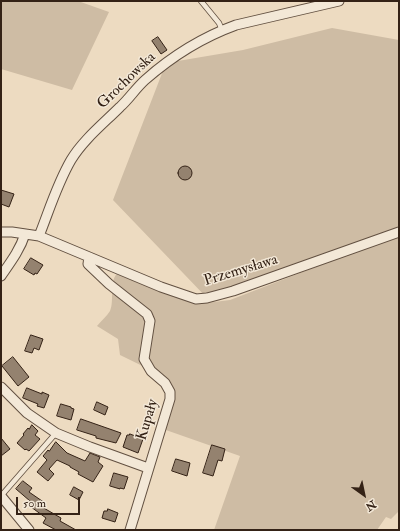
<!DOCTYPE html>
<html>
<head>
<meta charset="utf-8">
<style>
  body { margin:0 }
  #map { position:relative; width:400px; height:531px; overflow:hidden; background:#eddbc1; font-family:"IM FELL Double Pica",serif }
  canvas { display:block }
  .frame { position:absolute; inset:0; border:2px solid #342216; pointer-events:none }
  .north { position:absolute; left:344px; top:475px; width:40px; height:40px; -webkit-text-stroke:3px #f3e8d7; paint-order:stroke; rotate:147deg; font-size:11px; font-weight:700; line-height:16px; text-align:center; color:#342216 }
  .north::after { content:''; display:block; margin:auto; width:14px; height:18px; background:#342216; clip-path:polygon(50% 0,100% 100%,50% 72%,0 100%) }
  .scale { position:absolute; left:16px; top:497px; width:64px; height:18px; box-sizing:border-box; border:2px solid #342216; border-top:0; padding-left:5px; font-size:12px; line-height:14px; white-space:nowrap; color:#342216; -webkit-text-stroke:3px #f3e8d7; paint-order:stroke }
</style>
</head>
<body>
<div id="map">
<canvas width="400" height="531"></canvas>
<div class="frame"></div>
<div class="north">N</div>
<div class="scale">50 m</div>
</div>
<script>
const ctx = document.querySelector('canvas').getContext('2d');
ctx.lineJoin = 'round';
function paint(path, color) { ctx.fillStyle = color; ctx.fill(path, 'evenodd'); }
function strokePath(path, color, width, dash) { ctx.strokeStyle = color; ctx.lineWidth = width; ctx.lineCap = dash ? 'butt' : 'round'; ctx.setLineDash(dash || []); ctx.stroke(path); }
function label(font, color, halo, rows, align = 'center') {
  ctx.font = font + ' "IM FELL Double Pica",serif'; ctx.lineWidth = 3; ctx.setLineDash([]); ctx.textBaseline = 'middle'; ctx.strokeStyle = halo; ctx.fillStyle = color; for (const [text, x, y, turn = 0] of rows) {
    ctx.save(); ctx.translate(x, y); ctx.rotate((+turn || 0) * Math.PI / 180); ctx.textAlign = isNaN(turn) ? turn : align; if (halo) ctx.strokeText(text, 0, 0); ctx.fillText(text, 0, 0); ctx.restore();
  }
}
const green = new Path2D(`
  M1 1H78L109 12 72 90 1 69Z
  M332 28 399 40V232L207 298 113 200 166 63 243 50Z
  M399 237V511L391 519 386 517 377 530H214L240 456 163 429 171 408 163 376 120 355 118 339 97 326C101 321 107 316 110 311 115 300 108 279 119 272L206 303 230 300 378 243Z`);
const building = new Path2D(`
  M158 37 167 50 161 54 152 41Z
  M178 173a7 7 0 1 1 14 0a7 7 0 1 1-14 0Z
  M1 190 14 194 9 207 1 204Z
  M31 258 43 265 37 274 35 273 34 275 24 269Z
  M31 335 43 339 39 350 34 348 32 353 25 351Z
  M13 357 29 377 18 386 2 366Z
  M27 388 42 394V392L49 395 44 408 37 406 38 404 23 398Z
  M97 402 108 407 105 415 94 410Z
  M61 404 71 407V408L74 409 71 420 57 416Z
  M81 419 121 433 116 443 96 438V436L77 430Z
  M32 425 38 431 35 435 40 439 29 451 26 449 25 450 17 443 24 435 23 434 28 428 29 429Z
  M130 434 143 439 138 453 123 447 127 435H129Z
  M1 438 10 449 1 456Z
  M56 442 67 453 85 461 90 453 100 457 98 462 103 466 93 482 78 474 79 472 70 467V466L57 460 49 469 54 474 48 481 37 472 47 460 43 456 48 450 49 451Z
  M212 445 225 449 222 461 218 460 213 476 203 473Z
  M176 459 190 463 187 476 172 471Z
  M114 473 128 477 124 489 120 488V489L110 486Z
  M23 481 32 488 29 492 45 503 42 507 61 518 60 521 76 530H56L43 523 46 518 27 504 30 501 16 489Z
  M74 487 83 492 79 500 70 495Z
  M108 509 118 513 115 522 102 518 104 511H107Z`);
const lane = new Path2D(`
  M201 1 219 23 222 30
  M1 496 56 433`);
const street = new Path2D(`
  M1 232H12L39 236 161 287 196 299 207 298 233 291 399 232
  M39 236C49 211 57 184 71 160 83 140 103 124 120 107 129 99 136 88 145 80 171 57 203 37 236 25L339 1
  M89 257 88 264 109 284 147 314 150 321 144 359 151 371 165 383 170 392V399L130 530
  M1 276C10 263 20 250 25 234
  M1 387 27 413 56 433 90 447 148 468
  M1 496 29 530`);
const streetNames = [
  ["Grochowska",127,81,-44],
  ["Przemysława",241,271,-17],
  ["Kupały",148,420,-73]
];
paint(green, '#cebca4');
paint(building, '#94826f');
strokePath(building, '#342216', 1);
strokePath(lane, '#625041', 6);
strokePath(street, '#625041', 11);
strokePath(lane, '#f3e8d7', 4.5);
strokePath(street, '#f3e8d7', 9);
label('15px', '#342216', '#f3e8d7', streetNames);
</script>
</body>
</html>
